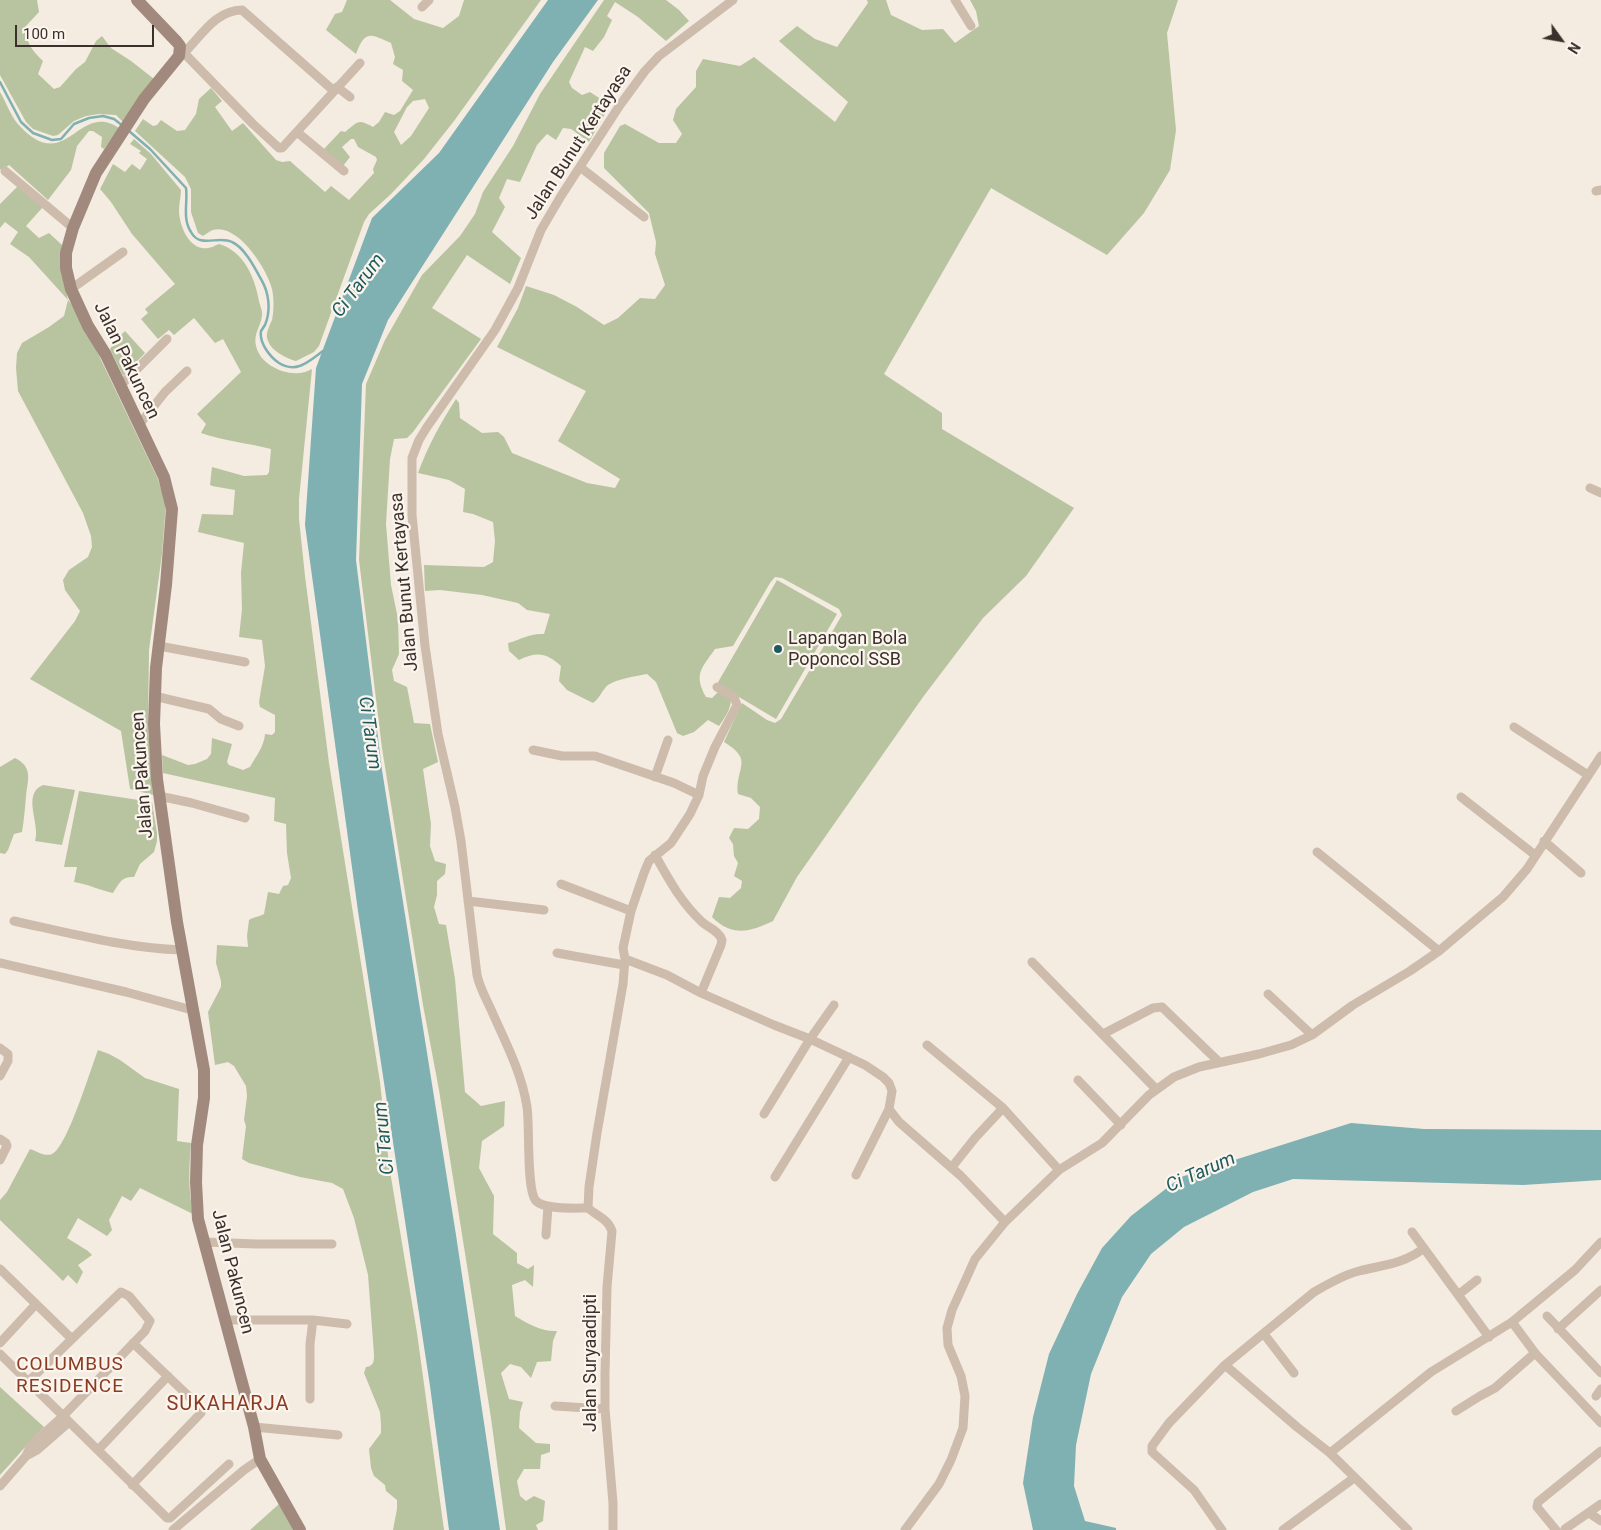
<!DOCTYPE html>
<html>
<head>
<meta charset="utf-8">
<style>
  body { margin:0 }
  #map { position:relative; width:1601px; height:1530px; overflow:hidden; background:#f4ebe1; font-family:Roboto,sans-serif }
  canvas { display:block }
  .north { position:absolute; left:1536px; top:15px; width:50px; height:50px; -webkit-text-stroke:4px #fbf5ee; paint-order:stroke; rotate:122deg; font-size:14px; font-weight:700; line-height:20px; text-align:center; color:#3b302b }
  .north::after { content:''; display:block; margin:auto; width:18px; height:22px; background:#3b302b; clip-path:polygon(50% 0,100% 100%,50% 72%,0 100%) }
  .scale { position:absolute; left:15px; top:25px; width:139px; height:22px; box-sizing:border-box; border:2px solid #3b302b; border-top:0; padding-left:6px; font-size:15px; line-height:18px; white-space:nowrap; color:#3b302b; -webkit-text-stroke:4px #fbf5ee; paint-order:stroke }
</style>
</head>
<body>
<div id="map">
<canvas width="1601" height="1530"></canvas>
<div class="north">N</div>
<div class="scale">100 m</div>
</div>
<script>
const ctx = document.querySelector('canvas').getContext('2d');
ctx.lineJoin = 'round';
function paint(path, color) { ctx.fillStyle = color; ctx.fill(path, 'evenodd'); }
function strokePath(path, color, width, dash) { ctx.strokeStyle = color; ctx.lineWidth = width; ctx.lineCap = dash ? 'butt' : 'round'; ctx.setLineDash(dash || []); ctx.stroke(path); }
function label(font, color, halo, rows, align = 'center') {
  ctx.font = font + ' Roboto,sans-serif'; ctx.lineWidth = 4.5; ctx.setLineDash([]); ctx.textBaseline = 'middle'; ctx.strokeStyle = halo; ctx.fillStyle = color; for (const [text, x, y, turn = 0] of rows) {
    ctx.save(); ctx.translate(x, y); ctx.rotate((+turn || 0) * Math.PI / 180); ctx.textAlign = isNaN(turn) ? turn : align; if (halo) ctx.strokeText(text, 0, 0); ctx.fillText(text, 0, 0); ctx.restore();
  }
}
const green = new Path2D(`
  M0 0H37L39 12 25 27C26 42 32 51 43 61L38 74 54 89 60 87 76 69 85 62 96 41 102 36 111 48 131 61 154 79 133 105 132 110 124 123 116 115 99 114 86 116 74 121 58 135 53 136 33 129 26 122 0 75Z
  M347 0H390L414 19 443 28 459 16 464 0H541L454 121 424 159 391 194 369 214 364 222 319 346 314 352 296 361C286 358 270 351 267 338 266 332 270 325 272 320 274 310 274 298 272 289 267 269 238 223 213 230 210 231 206 234 203 236L198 233 191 212V189L185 177 135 131 143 119 153 126 157 125 161 120 177 131 185 130 196 114 199 99 211 88 222 101 215 107 232 131 243 123 276 160 282 162 290 161 325 192 331 186 349 200 374 173 373 169 377 160 376 157 358 147 354 139H351L342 147 350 157 343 166 323 150 341 131 345 132C358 122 357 118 373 127L379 122 385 112 394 115 400 111 413 90 402 81 403 70 393 64 395 57 391 43C371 34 365 29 356 54L326 30 335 14 342 12ZM425 99 429 108 411 136 401 145 394 132 407 107 413 101Z
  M604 0H666L679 10 689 21 666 41 638 17 615 2 607 16 612 20 604 37 593 51 585 47 569 82 572 88 582 95 590 92 610 105 589 142 571 129 563 128 556 140 547 134 537 145 520 182 507 179 499 198 505 207 492 232 521 258 510 284 467 255 432 308 481 339 413 432 407 438 394 439 390 459 386 524 391 585 398 619 399 654 392 670 394 681 407 687 414 723 430 724 438 762 423 769 431 824 430 846 435 861 446 864 445 874 437 881V895L434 907 439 924 446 925 455 979 465 1092 481 1106 505 1101 504 1126 482 1141 479 1168 494 1196 493 1234 517 1253V1263L528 1269 534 1265 533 1287 525 1280 512 1285 515 1316C528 1324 542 1332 557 1331L553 1341 551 1361 537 1362 531 1378 521 1367 510 1364 501 1373 509 1399 523 1402 520 1412 519 1428 536 1443 550 1444V1452L541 1455 540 1469H524L517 1481 520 1496 526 1501 534 1496 545 1501 543 1521 536 1525 538 1530H506L491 1418 468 1272 439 1090 423 1005 382 748 359 560 366 384 385 340 422 275 460 236 475 214 483 192 513 146 540 94Z
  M867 0H886L891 15 922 30 943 29 955 43 979 26 976 11 970 0H1178L1167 33 1176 130 1170 170 1144 213 1107 255 991 188 884 374 942 413V429L1074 508 1026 576 983 618 923 697 797 877 773 921C750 932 732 937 712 917L719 897 730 898 741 888 742 881 734 876 738 863 734 856 733 844 729 838 734 828 748 829 759 819 760 807 751 798 738 794C735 767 755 761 724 742L742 703 767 720 775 723 781 719 842 615 839 609 782 578 775 577 770 583 733 646 715 649C702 668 693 674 706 697L712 698 718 692 731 699C731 709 725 717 719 726L708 720 694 732 683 736 677 733 656 682 647 674C637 676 616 679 608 685 602 690 600 698 593 703L567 690 559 681 561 666C547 653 537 651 519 660L509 651 508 643C522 639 530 633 544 634L550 614 527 610 518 603 482 595 440 590 425 591 424 565 484 567 493 562 495 541 493 522 473 514 463 512 465 489 449 480 418 473C428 446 441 422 456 399L459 403 460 418 482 433 498 432 504 437 512 453 587 483 615 488 620 479 558 441 586 391 497 347 518 308 526 286 554 295 577 307 604 325 618 318 640 298 655 299 665 285 655 254 656 242 649 213 604 168V153L620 126 625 124 659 143H676L682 134 673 120 676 109 696 87V71L703 59 740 66 754 57 835 122 848 102 779 41 797 26 815 39 837 47 868 3Z
  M0 92C6 102 10 114 17 123 66 179 77 100 119 128L104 149 101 147 102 137 93 131H89L77 146 71 170 48 200 9 165 2 170 0 169Z
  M134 139 151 154 181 190C181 197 179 203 179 210 179 225 189 251 208 248 211 248 216 245 219 244 244 251 255 278 259 301 260 306 263 311 262 316 261 326 253 334 256 346 261 368 294 380 312 369L299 499V519L305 576 329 763 380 1082 389 1165 417 1333 444 1530H393L397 1509V1500L386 1491 385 1485 374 1476 371 1468 369 1449 381 1433V1424L380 1412 364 1373 366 1367C374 1366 374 1361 374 1354L368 1275 354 1218 343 1189 332 1183 300 1177 249 1163 242 1159 246 1126 244 1120 247 1096 246 1086 234 1066 228 1062 215 1065 208 1012 221 987V981L216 963 217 945 248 947 247 936 249 920C253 917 259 917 264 914L268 892 279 894 283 886 288 885 291 878 287 853 286 824 274 821 275 798 163 773 162 755 188 765 195 764 207 759 211 754 212 738 232 744 227 762 229 765 243 770 250 767C256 756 264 747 265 734L272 735 275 732V715L260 707 259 702 265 666 262 640 239 637 242 609 241 573 244 543 198 532 202 514 233 515 235 490 212 486 210 485 212 467 244 476 267 475 269 472 271 449C248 443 224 441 201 433L206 424 197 414 241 372 223 339 215 343 194 318 174 335 169 330 158 339 141 319 148 313 145 309 175 284 132 234 111 202 100 189 113 164 125 172 132 164 140 170 147 159 139 153 141 151 130 144Z
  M18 186 43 207 26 226 39 238 49 233 62 245 61 258 63 276 68 300 73 306 93 343 157 477 166 504 162 554 149 650 148 728 153 795 130 789 121 731 30 679 75 621 80 611 65 590 63 580 69 570 88 557 92 547 91 536 83 513 18 391 16 368 17 353 22 343 49 327 64 316 68 300 29 257 10 244 18 232 5 222 0 228V204Z
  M125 331 145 353 123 376 110 349 117 339Z
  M777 580 837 614 776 719 717 684Z
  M15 758C33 767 28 779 26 796 25 808 24 820 22 832L14 834 8 850 5 854 0 853V767Z
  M43 785 75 790 62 845 35 841C41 825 21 794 43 785Z
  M79 791 152 802 157 833V841L154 852 140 864 134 877C122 876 119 883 113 893 99 890 88 884 74 882L77 867H64Z
  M98 1050 109 1054 120 1060 145 1078 179 1089 177 1141 191 1143C189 1167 188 1190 193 1214L140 1188 131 1201 122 1196 109 1220 112 1230 107 1236 78 1218 67 1238 88 1251 92 1255 78 1265 83 1272 77 1284 68 1275 63 1281 0 1220V1200L7 1192 30 1149C36 1151 45 1157 52 1154 67 1148 91 1068 98 1050Z
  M0 1387 44 1427C28 1443 15 1459 0 1475Z
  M279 1504 294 1530H250Z`);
const water = new Path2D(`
  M548 0H598L553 62 388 320 362 384 356 560 382 770 456 1235 500 1530H449L430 1386 358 911 305 525 316 368 372 218 439 153Z
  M1351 1123 1424 1129 1601 1130V1180L1523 1185 1293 1179 1253 1192 1184 1227 1151 1254 1122 1297 1091 1374 1076 1445 1074 1486 1085 1521 1116 1528V1530H1033L1023 1483 1033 1417 1049 1354 1077 1294 1102 1248 1131 1216 1181 1177Z`);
const stream = new Path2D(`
  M0 82 21 122 33 133 52 140 61 139 74 124 89 118 103 116 114 119 123 126
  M129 131 150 149 186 188C188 202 182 218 191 232 200 249 218 235 232 242 245 248 255 268 262 281 269 293 271 311 265 325 264 326 262 330 261 331 259 343 270 357 279 363 297 374 309 361 323 351`);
const street = new Path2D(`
  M955 0 971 26
  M422 7 429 0
  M180 51 184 53 253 124 279 148H282L360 63
  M184 53C201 36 216 10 242 10L334 91
  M337 87 350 97
  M297 132 344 171
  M580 167 644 217
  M5 171 73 228
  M1596 191 1601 190
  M71 289 123 252
  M120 386 167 339
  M139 425 165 392 187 371
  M1590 488 1601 493
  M159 646 245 662
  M154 696 209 709 221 719 239 726
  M1514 727 1588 775
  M533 750 562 756H595L674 783 699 795
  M655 777 668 740
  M159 796 192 803 245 818
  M1461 797 1535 855
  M1544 841 1581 873
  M1317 852 1439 951
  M655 855C669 880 681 902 702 922 709 928 719 931 722 940L721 945 701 993
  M561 884 631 911
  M468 901 544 910
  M14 921C69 933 125 948 182 950
  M557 953 624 965
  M625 959 667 975 701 993 774 1025 810 1039 865 1065 883 1077 889 1083 892 1091 889 1109 899 1122 961 1176 1005 1222
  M1032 962 1156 1089
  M0 963 126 992 192 1010
  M1268 994 1312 1035
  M1103 1034 1153 1008 1162 1007 1219 1062
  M927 1045 1003 1108 1059 1170
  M0 1048 8 1054V1061L0 1076
  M1078 1080 1121 1125
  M764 1114 810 1039 834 1005
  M0 1139 6 1143 7 1146 0 1160
  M952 1167 975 1138 1003 1108
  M856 1175 889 1109
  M775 1177 849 1057
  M588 1208C576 1208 545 1210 536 1201 526 1190 530 1125 527 1107 522 1074 506 1043 493 1014 487 1000 480 989 477 975L461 841 455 807 438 734 425 646 412 515V458L419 440 427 427 495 330 518 288 541 230 561 196 620 105 645 71 659 56 733 0
  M588 1208 589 1187 597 1133 623 984 625 959 623 948 631 911 644 873 649 861 671 843 690 814 699 795 703 776 715 747 737 705 734 697 717 687
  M588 1208C597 1216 608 1219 612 1231L607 1287 605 1374V1409L613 1503V1530
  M1412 1232 1489 1337
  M546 1235 548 1206
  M204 1242 256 1244H332
  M1601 1242 1575 1270 1512 1322 1535 1353 1601 1423
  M0 1269 72 1339 28 1382
  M1458 1295 1477 1280
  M1547 1316 1601 1373
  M226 1320H313L347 1324
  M1558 1329 1601 1290
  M1264 1334 1294 1373
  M0 1343 36 1304
  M0 1354 167 1518H170L229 1464
  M1225 1365 1297 1427 1330 1453 1408 1530
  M1596 1396 1601 1389
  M310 1399V1344L313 1320
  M555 1406 605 1409
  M1456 1411 1480 1396 1495 1388 1535 1353
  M254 1427 338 1435
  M98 1450 168 1376
  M1330 1453 1431 1372 1512 1322
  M26 1456 37 1450 68 1423
  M132 1485 201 1413V1408L133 1343
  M0 1486 26 1456 31 1445 62 1417 145 1331 150 1321 129 1296 121 1292 72 1339
  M1589 1513 1601 1521
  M1565 1529 1601 1504
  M173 1530 244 1470 260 1459
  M905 1530 939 1484 951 1460 963 1428 965 1396 961 1376 948 1345 947 1328 952 1310 975 1259 1005 1222 1059 1170 1102 1143 1149 1095 1174 1077 1199 1067 1259 1054 1291 1045 1312 1035 1353 1005 1410 971 1439 951 1503 897 1527 869 1601 756
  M1222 1530 1194 1490 1152 1452V1446L1169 1423 1225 1365 1314 1292C1328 1284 1343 1275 1359 1271 1383 1265 1404 1264 1424 1248
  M1283 1530 1354 1478
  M1556 1530 1537 1507 1538 1502 1601 1451`);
const secondary = new Path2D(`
  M137 0 177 42 180 46 179 56 144 99 96 173 73 228 66 253V268L71 289 88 326 106 355 164 477 172 509 166 585 156 668 154 724 157 779 177 922 204 1070V1098L197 1145 196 1182 198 1219 254 1427 260 1459 300 1530`);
const markers = [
  [778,649,5,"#1f5a5e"]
];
const streetNames = [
  ["Jalan Bunut Kertayasa",579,143,-57],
  ["Jalan Pakuncen",126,361,64],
  ["Jalan Bunut Kertayasa",405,582,-95],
  ["Jalan Pakuncen",143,775,-94],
  ["Jalan Pakuncen",232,1272,76],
  ["Jalan Suryaadipti",591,1363,-90]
];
const poiNames = [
  ["Lapangan Bola",788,639],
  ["Poponcol SSB",788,660]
];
const waterNames = [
  ["Ci Tarum",359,286,-53],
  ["Ci Tarum",369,733,82],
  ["Ci Tarum",385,1138,-96],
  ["Ci Tarum",1201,1173,-24]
];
const neighbourhoodNames = [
  ["COLUMBUS",70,1365],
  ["RESIDENCE",70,1387]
];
const quarterNames = [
  ["SUKAHARJA",228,1405]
];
paint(green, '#b8c4a0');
paint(water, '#7fb0b2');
strokePath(stream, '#7fb0b2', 2.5);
strokePath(street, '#cdbbac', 9);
strokePath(secondary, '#a18a7d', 12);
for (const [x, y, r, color] of markers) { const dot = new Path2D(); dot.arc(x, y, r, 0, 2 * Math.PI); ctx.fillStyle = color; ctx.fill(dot); strokePath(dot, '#fbf5ee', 2); }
label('18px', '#3b302b', '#fbf5ee', streetNames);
label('18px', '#3b302b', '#fbf5ee', poiNames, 'left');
label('italic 19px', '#1f5a5e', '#fbf5ee', waterNames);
ctx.letterSpacing = '1px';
label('19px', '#8c3b22', '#fbf5ee', neighbourhoodNames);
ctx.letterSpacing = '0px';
ctx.letterSpacing = '1px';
label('20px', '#8c3b22', '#fbf5ee', quarterNames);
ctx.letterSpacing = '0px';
</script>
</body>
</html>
